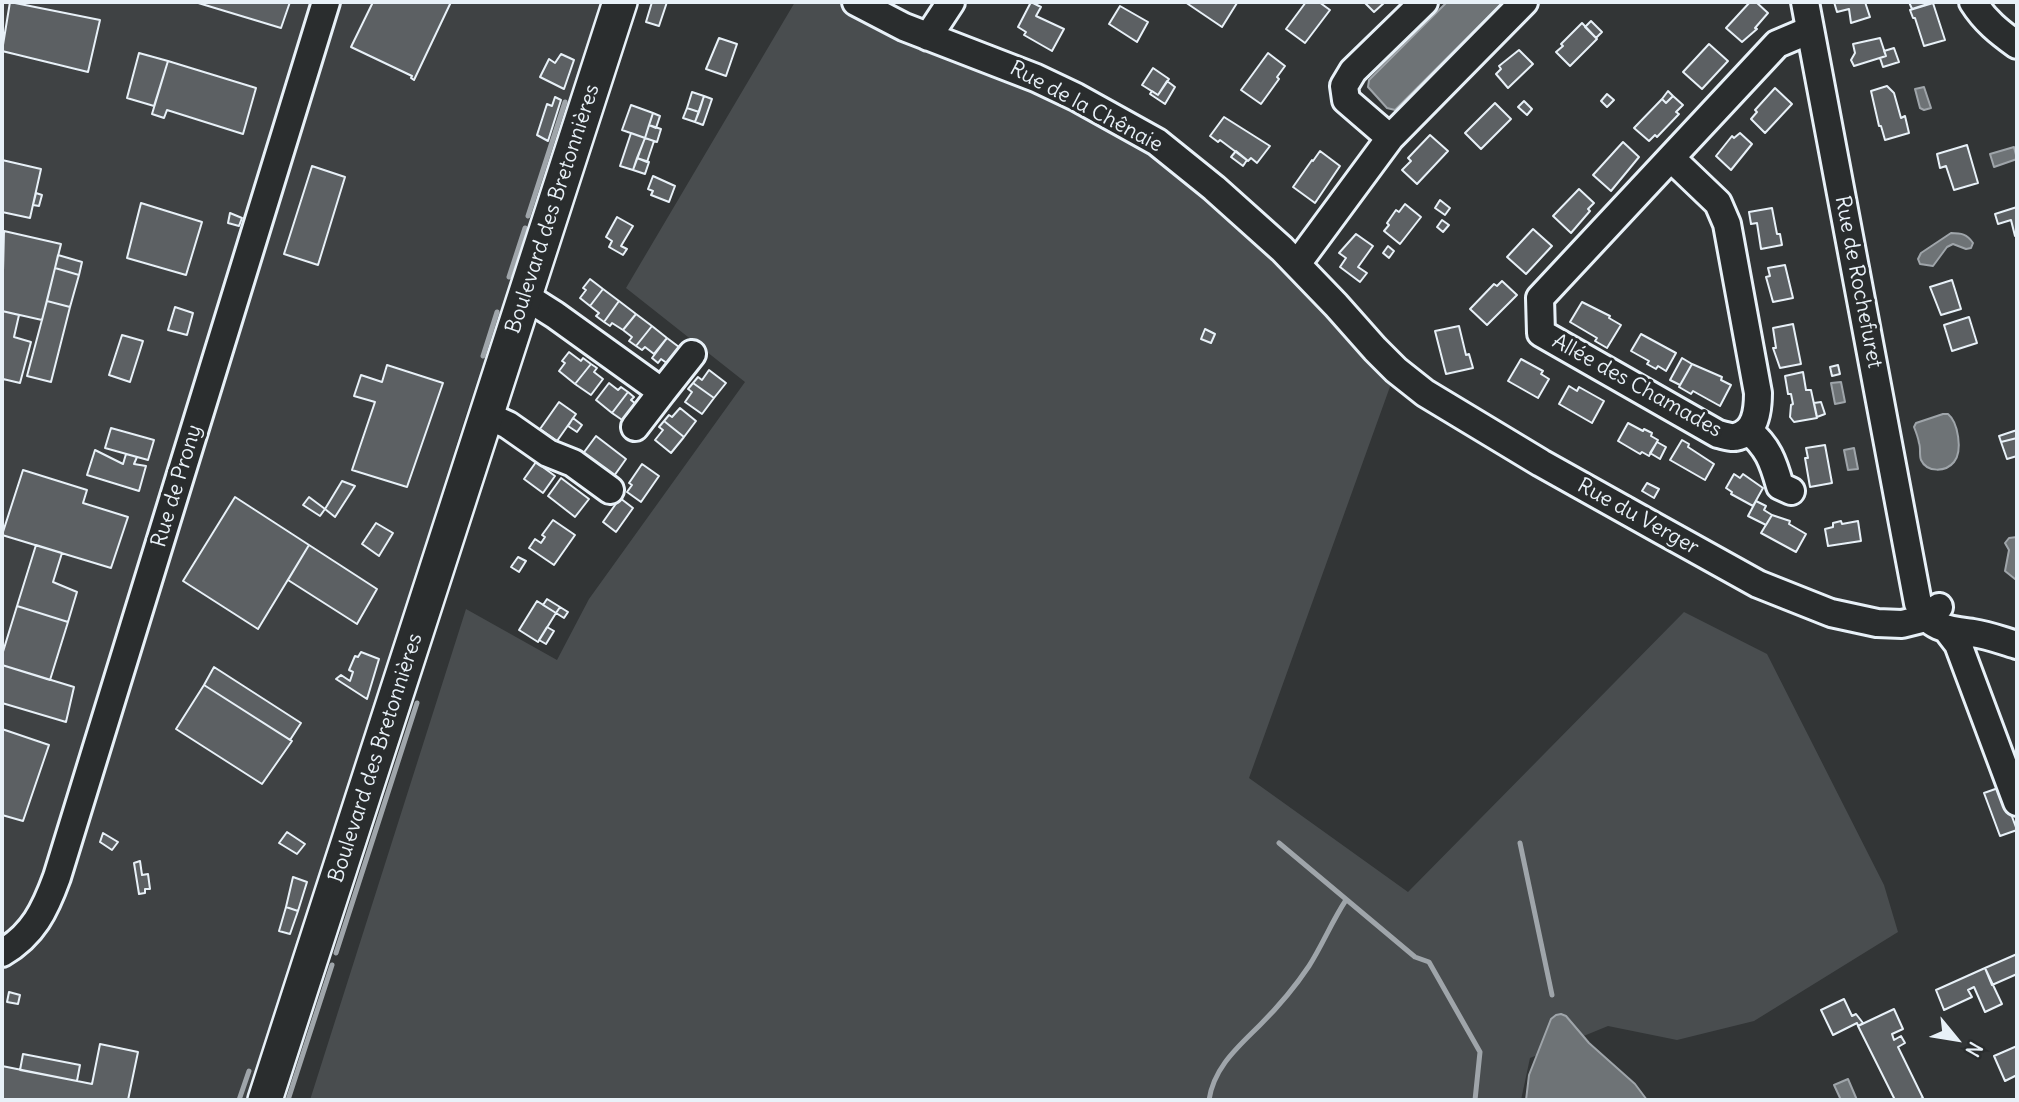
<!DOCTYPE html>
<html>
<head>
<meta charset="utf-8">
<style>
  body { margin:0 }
  #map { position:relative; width:2019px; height:1102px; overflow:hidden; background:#323536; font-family:Delius,sans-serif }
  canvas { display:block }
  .frame { position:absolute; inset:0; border:4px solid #e8f1f8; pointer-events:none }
  .north { position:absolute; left:1921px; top:1004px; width:70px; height:70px; -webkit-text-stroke:5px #2a2d2e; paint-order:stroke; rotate:120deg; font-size:19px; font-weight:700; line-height:28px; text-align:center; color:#e8f1f8 }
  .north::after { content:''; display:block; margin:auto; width:24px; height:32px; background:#e8f1f8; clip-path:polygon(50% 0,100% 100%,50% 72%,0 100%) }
</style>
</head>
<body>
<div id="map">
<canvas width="2019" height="1102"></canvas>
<div class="frame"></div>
<div class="north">N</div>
</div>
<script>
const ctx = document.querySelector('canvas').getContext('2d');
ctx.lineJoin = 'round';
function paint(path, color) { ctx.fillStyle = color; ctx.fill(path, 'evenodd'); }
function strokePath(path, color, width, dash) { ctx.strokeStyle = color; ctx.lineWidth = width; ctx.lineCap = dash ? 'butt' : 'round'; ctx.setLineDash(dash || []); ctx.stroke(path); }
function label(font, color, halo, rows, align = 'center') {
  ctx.font = font + ' Delius,sans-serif'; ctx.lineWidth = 6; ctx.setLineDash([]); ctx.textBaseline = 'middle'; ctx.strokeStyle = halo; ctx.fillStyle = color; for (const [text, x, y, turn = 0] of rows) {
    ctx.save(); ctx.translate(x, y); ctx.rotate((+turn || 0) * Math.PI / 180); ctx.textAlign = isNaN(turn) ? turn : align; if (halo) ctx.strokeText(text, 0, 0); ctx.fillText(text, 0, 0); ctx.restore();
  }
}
const built = new Path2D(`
  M2 2H604L463 423 255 1100H2Z`);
const green = new Path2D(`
  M795 2H856L1157 142 1396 370 1249 778 1408 892 1684 612 1767 654 1884 885 1898 932 1754 1021 1677 1040 1608 1026 1530 1058 1521 1100H310L466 609 557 660 589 599 745 382 626 288Z`);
const water = new Path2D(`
  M1447 2H1503L1395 110 1387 108 1368 87 1369 80Z
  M1924 87 1931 108 1924 110 1920 108 1915 89Z
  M2014 147 2017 159 1994 167 1990 154Z
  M1951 233C1961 233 1967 234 1973 243L1971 248 1966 249 1953 244 1947 247 1933 266 1920 264 1918 259 1921 253Z
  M1841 382 1845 402 1835 404 1831 383Z
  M1943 414H1948C1958 422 1963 451 1954 462 1946 472 1927 473 1921 460 1919 455 1921 448 1919 443 1918 437 1916 432 1914 427L1916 423Z
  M1854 448 1858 469 1848 470 1844 450Z
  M2017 537V577L2015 579 2005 571 2009 550 2005 543 2009 538Z
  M1561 1014 1566 1016 1589 1043 1635 1084 1647 1100H1526L1529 1075 1551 1019 1556 1015Z
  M1848 1079 1857 1100H1841L1834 1085Z`);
const stream = new Path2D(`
  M528 216 565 102
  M509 277 525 228
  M483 356 497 312
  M1279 843 1415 957 1429 962 1480 1052 1475 1100
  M1520 843 1552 995
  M336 953 417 703
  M239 1100 249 1071
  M288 1100 332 965
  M1209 1100C1214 1067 1238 1047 1260 1025 1278 1007 1295 987 1309 966 1323 944 1332 921 1346 900`);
const building = new Path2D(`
  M10 2 100 20 88 72 2 51Z
  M195 2H290L281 28Z
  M373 2H451L414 80 411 78 412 76 351 47Z
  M652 2H667L659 26 646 22Z
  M1031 2 1041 7 1036 16 1064 29 1052 51 1024 35 1026 32 1018 27Z
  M1185 2H1235L1237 3 1222 27Z
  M1306 2H1319L1330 10 1305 43 1286 29Z
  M1364 2H1383L1384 3 1374 12Z
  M1750 2H1756L1768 13 1755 28 1757 29 1742 42 1726 28Z
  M1834 2H1865L1870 17 1851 23 1849 9 1837 12Z
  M1909 2H1934L1912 9Z
  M1933 3 1945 40 1924 46 1915 18H1913L1910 10Z
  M1120 6 1148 22 1137 42 1109 24Z
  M1591 21 1602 32 1596 38 1585 27Z
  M1582 23 1597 39 1570 66 1556 52 1563 46 1561 44Z
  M719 38 737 44 726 76 706 69Z
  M1880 38 1886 56 1854 66 1851 60 1855 53 1853 44Z
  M1709 44 1728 61 1702 89 1683 72Z
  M1894 48 1899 62 1883 67 1880 58 1886 56 1884 51Z
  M1519 50 1533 64 1508 88 1496 74 1501 69 1499 66Z
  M139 53 168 61 154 106 127 98Z
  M1268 53 1285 66 1277 77 1279 79 1261 104 1241 90Z
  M561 54 574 60 564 89 540 77 549 59 555 63Z
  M168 61 256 88 243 134 167 110 164 118 152 114Z
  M1153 68 1169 79 1158 95 1142 85Z
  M1167 81 1175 87 1165 104 1150 94 1152 91 1158 95Z
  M1887 86 1894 93 1901 118 1905 116 1909 133 1885 140 1881 126H1879L1871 91Z
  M1775 88 1792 104 1765 133 1751 119 1757 112 1755 110Z
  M1668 91 1673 96 1666 103 1662 99Z
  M692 92 704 96 699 112 687 108Z
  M1607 94 1614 100 1607 107 1601 101Z
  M704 96 712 99 703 125 695 122Z
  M1673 96 1683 105 1676 112 1679 114 1657 137 1655 135 1649 141 1634 128 1662 99 1666 103Z
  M555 97 561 100 548 141 537 135 547 104 552 106Z
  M1524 101 1532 109 1527 115 1518 107Z
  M1495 103 1511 119 1481 149 1465 133Z
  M631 105 653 113 645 138 622 130Z
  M687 108 699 112 695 122 683 118Z
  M653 113 660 116 656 128 649 125Z
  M1224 117 1270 146 1257 163 1251 158 1248 161 1220 140 1218 142 1210 136Z
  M649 125 661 129 657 142 645 138Z
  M631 133 645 138 633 170 620 166Z
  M1740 133 1752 144 1731 170 1716 156 1732 136 1734 138Z
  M1430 135 1448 151 1417 184 1402 170 1411 161 1408 158Z
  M645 138 654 141 647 162 637 158Z
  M1623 142 1639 157 1611 191 1593 175Z
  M1967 145 1978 183 1954 190 1946 166 1940 168 1937 154Z
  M1236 151 1247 160 1243 166 1231 157Z
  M1320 151 1340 166 1315 203 1293 187 1312 160 1313 161Z
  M637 158 649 162 645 174 633 170Z
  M2 160 41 169 30 218 2 212Z
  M312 166 345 177 318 265 284 254Z
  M653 176 675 186 669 202 651 195 653 191 648 189Z
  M1579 189 1594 203 1588 209 1590 211 1571 233 1553 216Z
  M36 193 42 195 39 206 33 205Z
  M1440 200 1450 208 1445 215 1435 208Z
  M141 203 202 222 186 275 127 258Z
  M1405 204 1421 217 1400 244 1384 231 1389 225 1387 223 1396 210 1399 212Z
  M2017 207V236H2015L2011 220 1998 224 1995 214Z
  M1772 208 1777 234H1780L1782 245 1761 249 1757 223 1751 224 1749 212Z
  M230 213 242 218 239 226 228 223Z
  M617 217 633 226 621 246 627 249 623 255 609 247 612 241 606 237Z
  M1442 220 1449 225 1443 232 1437 227Z
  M1533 229 1552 246 1526 274 1507 257Z
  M4 231 61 244 42 320 2 311Z
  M1356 234 1373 246 1358 267 1367 273 1360 282 1340 267 1346 258 1339 253Z
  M1388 246 1394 251 1389 258 1383 253Z
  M58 255 82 262 79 275 55 268Z
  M1785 265 1793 298 1773 302 1766 277 1770 276 1768 268Z
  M55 268 79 275 70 307 47 301Z
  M590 279 603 289 590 306 580 298 586 290 583 288Z
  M1952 280 1961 309 1941 315 1930 287Z
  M1502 281 1517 295 1487 325 1470 309 1494 284 1497 286Z
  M603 289 619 301 604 322 596 316 599 313 590 306Z
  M47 301 70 307 51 382 27 376Z
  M619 301 636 314 623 330 612 323 610 326 604 322Z
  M1582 302 1610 316 1609 318 1621 325 1607 348 1595 341 1597 338 1570 322Z
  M175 307 193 313 187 335 168 330Z
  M2 311 19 315 14 337 31 342 20 383 3 379 2 386Z
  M636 314 652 326 636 346 629 341 632 337 623 330Z
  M1969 317 1977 343 1952 351 1944 325Z
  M1793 324 1801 364 1780 368 1773 348H1776L1773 328Z
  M652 326 667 338 654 354 645 347 642 350 636 346Z
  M1459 326 1466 355 1469 354 1473 368 1446 374 1435 331Z
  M1205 329 1215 334 1211 343 1201 339Z
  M1641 334 1676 353 1666 371 1658 366 1656 369 1647 364 1649 361 1631 351Z
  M122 335 143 341 130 382 109 375Z
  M667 338 683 350 671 366 661 359 658 363 652 358Z
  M569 352 581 361 583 358 591 364 575 384 559 371 565 363 562 361Z
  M1682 358 1692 364 1680 385 1670 380Z
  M1521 359 1543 371 1541 374 1549 379 1538 398 1508 381Z
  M591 364 597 368 594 372 603 379 591 395 575 384Z
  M1692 364 1722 377 1721 380 1731 385 1720 406 1693 391 1691 394 1679 387Z
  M387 365 443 383 407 487 352 470 375 402 354 396 361 375 382 382Z
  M1838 365 1840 374 1832 376 1830 367Z
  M709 370 726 383 714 398 693 383 698 377 702 380Z
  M1803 372 1806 390H1811L1817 418 1794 422 1790 417 1791 405 1793 404 1791 394H1788L1785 376Z
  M609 383 618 390 621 387 628 392 612 413 596 400Z
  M693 383 714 398 702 414 685 402 692 392 688 389Z
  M1569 386 1577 391 1579 387 1604 401 1592 423 1559 404Z
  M628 392 634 397 631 400 641 408 628 424 612 413Z
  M559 402 576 414 557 441 540 429Z
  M1821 402 1825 414 1817 417 1814 403Z
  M680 408 696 421 684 437 664 421 669 415 672 417Z
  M573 418 582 425 577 432 568 426Z
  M664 421 684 437 671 453 655 440 663 430 659 427Z
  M1628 423 1643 431 1644 429 1652 433 1651 436 1658 440 1649 456 1642 452 1640 454 1618 441Z
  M111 428 154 440 148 460 105 448Z
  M2017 430V438L2001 442 1999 436Z
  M596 436 626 459 614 476 590 458 589 460 582 455Z
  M2017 438V456L2007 459 2001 442Z
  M1682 440 1689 444 1688 447 1714 464 1705 480 1670 460Z
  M1657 442 1666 447 1660 459 1650 453Z
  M1825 445 1832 483 1810 487 1805 458H1808L1806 448Z
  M95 450 123 464 126 454 137 457 134 464 146 466 139 491 87 475Z
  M536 462 555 476 543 493 524 479Z
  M642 464 659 476 641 502 627 492 632 485 629 483Z
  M23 470 87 490 83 503 128 517 111 568 2 535Z
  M1734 474 1740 478 1743 474 1763 488 1753 506 1731 494 1732 492 1726 488Z
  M561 478 589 499 575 517 548 496Z
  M342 481 355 486 335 517 325 509Z
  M1647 483 1659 489 1654 498 1642 491Z
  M235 497 309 545 258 629 183 581Z
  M309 497 325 509 320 516 303 505Z
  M620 498 633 508 616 532 603 522Z
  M1756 501 1766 506 1764 510 1772 515 1766 525 1748 516Z
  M1772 515 1790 521 1789 524 1806 534 1796 552 1761 533Z
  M553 520 575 535 554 565 529 548 535 539 541 543 545 537 542 535Z
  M1841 521 1842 524 1858 521 1861 541 1828 546 1825 529 1833 527V523Z
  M376 523 393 533 379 556 362 544Z
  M36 545 62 553 53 582 77 592 68 622 17 606Z
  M309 545 377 589 357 624 288 580Z
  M518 557 526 561 519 572 511 567Z
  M547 599 560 607 556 613 543 605Z
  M537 601 556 613 538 642 519 630Z
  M17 606 68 622 50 680 2 665V655Z
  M560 607 568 612 564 618 556 613Z
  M547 627 554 631 546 644 539 640Z
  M361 652 379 659 367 699 336 679 341 675 350 681 353 672 349 670 355 656 358 657Z
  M2 665 74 687 66 722 2 703Z
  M214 667 301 723 290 740 204 685Z
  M204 685 292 741 262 784 176 729Z
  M2 729 49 745 23 821 2 815Z
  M2001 787 2017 830 2000 836 1984 793Z
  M287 832 305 844 297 854 279 843Z
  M103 833 118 842 112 850 100 842Z
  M140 861 142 875 148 874 150 889H145V893L139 894 134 863Z
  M293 877 307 882 298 911 286 907Z
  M286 907 298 911 290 934 279 931Z
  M2017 954V974L1992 985 1985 968Z
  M1985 968 2002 1004 1985 1012 1974 987 1968 990 1972 997 1944 1010 1936 990Z
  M9 992 20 995 18 1004 7 1002Z
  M1844 999 1852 1016 1856 1014 1863 1023 1858 1026 1857 1023 1833 1035 1821 1010Z
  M1894 1009 1903 1029 1892 1034 1894 1040 1901 1036 1905 1043 1898 1047 1923 1098 1918 1100H1895L1858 1026Z
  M100 1044 138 1052 128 1100H2V1066L92 1084Z
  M2017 1046V1075L2005 1081 1994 1056Z
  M23 1054 80 1065 77 1081 20 1070Z`);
const minor = new Path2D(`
  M856 2 904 27 1036 78 1076 97 1157 142 1214 188 1282 249 1336 305 1375 349 1396 370 1425 393 1541 463 1659 529 1758 584 1831 613 1877 623 1902 624 1926 618 1939 607
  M1805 2 1918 603C1928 629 1950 630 1973 633 1988 635 2003 641 2017 645
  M1973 2C1985 21 1999 32 2017 45
  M928 37 951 2
  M1390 138 1346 100 1344 86 1353 71 1424 2
  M1671 158 1718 203 1727 224 1758 393C1758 410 1756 433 1735 437 1731 438 1723 435 1718 434L1541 333 1540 298 1777 44 1810 30
  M1297 264 1390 138 1524 2
  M525 296 555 315 662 392 692 354
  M486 415 508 425 548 453 573 463 610 490
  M635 427 662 392
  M1748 430C1768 447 1773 461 1780 486L1791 491
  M1948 631 1958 644 2017 802
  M2 953C33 935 45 910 57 877L326 2`);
const major = new Path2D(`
  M265 1100 620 2`);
const streetNames = [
  ["Rue de la Chênaie",1086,107,28],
  ["Boulevard des Bretonnières",553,209,-72],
  ["Rue de Rochefuret",1858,282,79],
  ["Allée des Chamades",1637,386,29],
  ["Rue de Prony",177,486,-73],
  ["Rue du Verger",1638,517,29],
  ["Boulevard des Bretonnières",376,758,-72]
];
paint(built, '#3f4244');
paint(green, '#494d4f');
paint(water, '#6e7376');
strokePath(water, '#9fa5aa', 2);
strokePath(stream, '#9fa5aa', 5);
paint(building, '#5c6063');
strokePath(building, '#e8f1f8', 2);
strokePath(minor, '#e8f1f8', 32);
strokePath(major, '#e8f1f8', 38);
strokePath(minor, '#2a2d2e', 26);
strokePath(major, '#2a2d2e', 33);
label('21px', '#e8f1f8', '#2a2d2e', streetNames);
</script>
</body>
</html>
